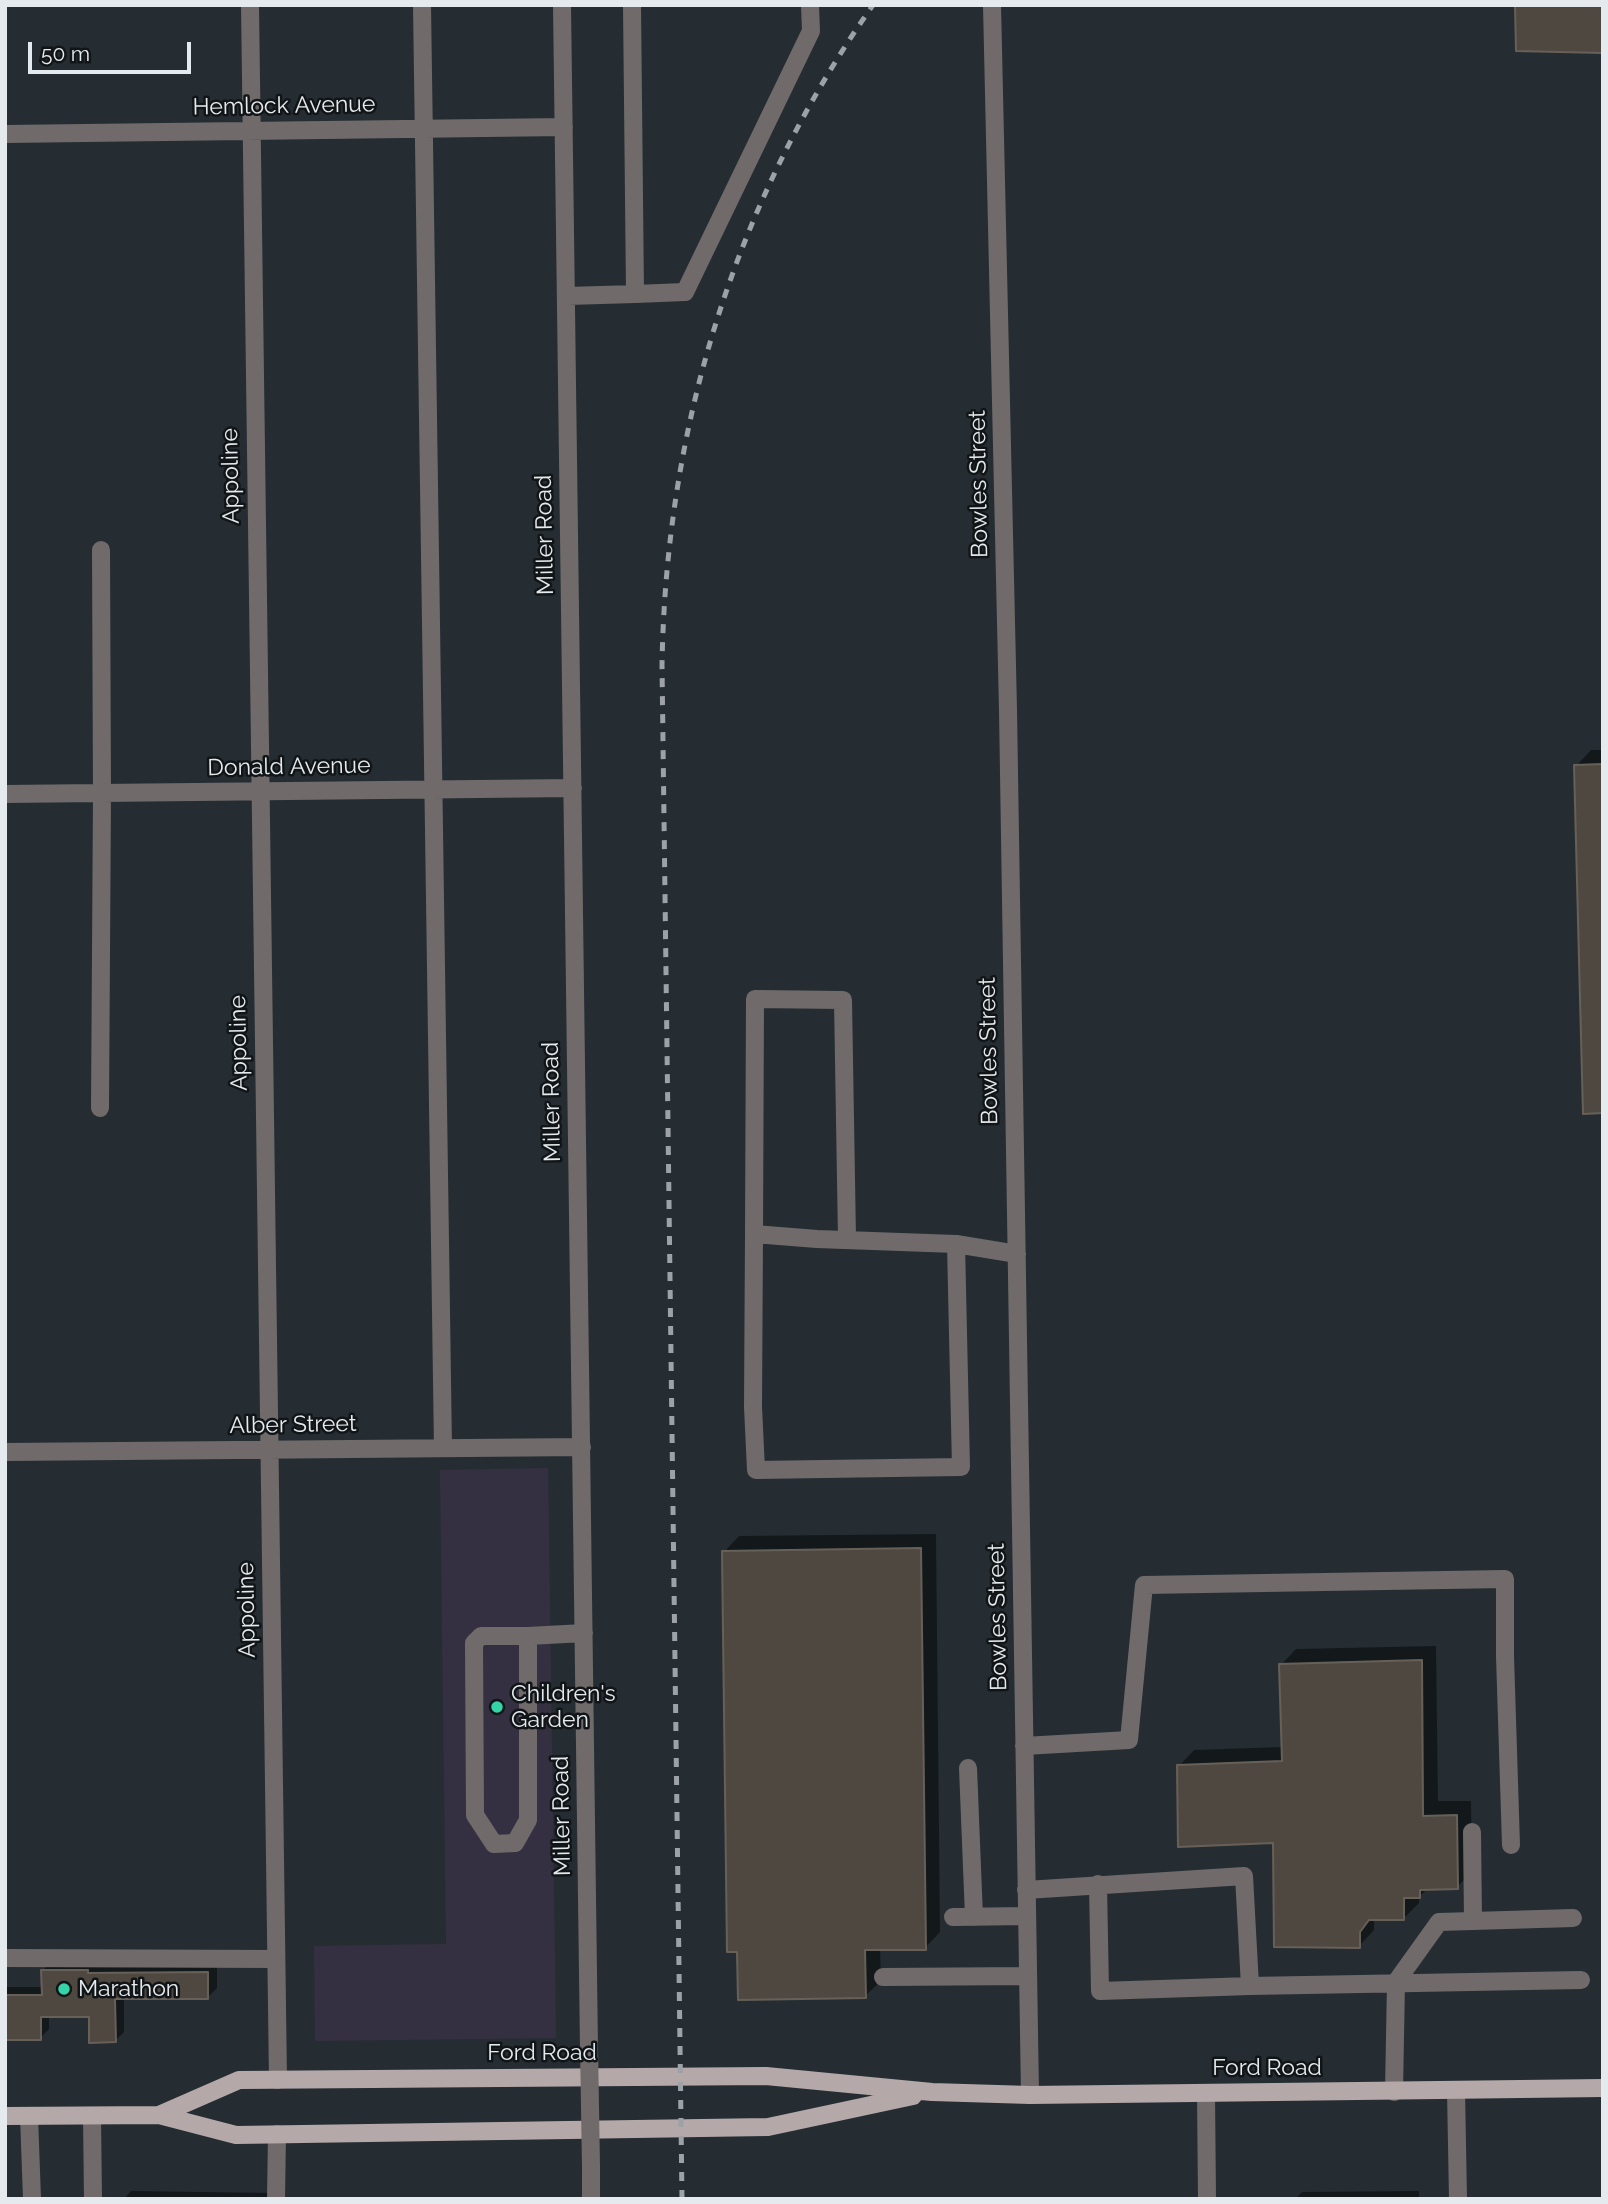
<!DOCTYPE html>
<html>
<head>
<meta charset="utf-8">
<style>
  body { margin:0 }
  #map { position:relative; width:1608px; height:2204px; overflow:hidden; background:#252d33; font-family:Raleway,sans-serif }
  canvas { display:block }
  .frame { position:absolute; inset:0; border:7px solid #e5eaee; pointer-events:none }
  .scale { position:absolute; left:28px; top:42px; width:163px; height:32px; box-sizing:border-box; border:4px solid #e5eaee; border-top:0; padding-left:9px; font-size:21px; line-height:24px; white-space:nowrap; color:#e5eaee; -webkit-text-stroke:5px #111517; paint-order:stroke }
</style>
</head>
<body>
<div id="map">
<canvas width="1608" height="2204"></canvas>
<div class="frame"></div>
<div class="scale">50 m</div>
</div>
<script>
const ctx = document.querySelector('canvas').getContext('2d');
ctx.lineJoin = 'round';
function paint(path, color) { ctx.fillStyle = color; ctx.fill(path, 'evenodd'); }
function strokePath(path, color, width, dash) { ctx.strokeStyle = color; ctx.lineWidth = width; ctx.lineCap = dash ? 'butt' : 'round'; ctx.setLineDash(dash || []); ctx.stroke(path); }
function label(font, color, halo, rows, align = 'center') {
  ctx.font = font + ' Raleway,sans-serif'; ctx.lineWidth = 5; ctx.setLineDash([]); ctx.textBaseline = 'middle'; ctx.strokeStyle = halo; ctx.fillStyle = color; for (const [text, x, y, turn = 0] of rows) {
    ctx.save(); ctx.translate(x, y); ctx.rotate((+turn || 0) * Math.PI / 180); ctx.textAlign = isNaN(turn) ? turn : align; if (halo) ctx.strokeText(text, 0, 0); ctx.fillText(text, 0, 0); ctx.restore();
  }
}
const education = new Path2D(`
  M548 1468 556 2038 315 2041 314 1946 446 1944 440 1470Z`);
const shadow = new Path2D(`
  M1591 750H1603V1111L1576 766Z
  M936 1534 940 1932 925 1948H880L881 1981 865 1996 724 1552 739 1536Z
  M1436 1646 1438 1801H1471L1472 1872 1457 1887 1428 1888 1419 1897V1903L1404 1918H1374V1930L1359 1946 1275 1841 1179 1766 1194 1750 1283 1747 1281 1665 1296 1649Z
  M52 1961 217 1963V1988L208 1997H124V2032L115 2041 90 2016H49V2029L40 2038H5V1987H43V1970Z
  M131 2191 273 2193V2199H124Z
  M1419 2191V2199H1295L1302 2192Z`);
const building = new Path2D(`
  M1515 5H1603V53L1516 51Z
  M1603 764V1113L1583 1114 1574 765Z
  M921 1548 926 1950H865L866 1998 738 2000 737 1952H727L722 1551Z
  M1422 1660 1423 1816 1457 1815 1458 1889 1420 1890V1898H1404V1920H1369L1360 1932V1948L1274 1947 1273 1843 1178 1847 1177 1765 1282 1761 1279 1664Z
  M41 1970H88V1973L208 1972V1999H115L116 2042 89 2043V2017H41V2040H5V1995H42Z`);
const minor = new Path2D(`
  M250 5 278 2080
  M422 5 443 1448
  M562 5 589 2046
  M632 5 635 294 685 292 811 31 810 5
  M992 5 1008 710 1030 2095
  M5 134 564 127
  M567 296 635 294
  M5 794 573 788
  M100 1108 102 794 101 550
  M754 1234 755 999 843 1000 847 1239
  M956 1244 961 1467 756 1470 753 1407 754 1234 817 1239 956 1244 1017 1254
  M5 1452 582 1447
  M481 1636H528V1820L515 1843 494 1844 475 1815 474 1643Z
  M528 1636 584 1633
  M1024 1746 1129 1740 1144 1585 1505 1579V1656L1511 1845
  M968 1768 974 1917
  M1472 1832 1473 1921
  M1098 1884 1100 1991 1250 1986
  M1026 1890 1244 1876 1250 1986 1581 1980
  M953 1917 1026 1916
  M5 1958 276 1959
  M883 1977 1027 1976
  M1456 2090 1458 2199
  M1394 2092 1396 1982 1439 1922 1573 1918
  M1206 2093 1207 2199
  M29 2116 32 2199
  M92 2116 93 2199
  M591 2167V2199
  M276 2199 277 2134`);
const major = new Path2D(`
  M159 2115 239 2080 766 2076 932 2092 1030 2095 1603 2088
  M5 2116 159 2115 236 2135 768 2127 913 2096`);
const rail = new Path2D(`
  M682 2199 662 665C666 426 735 201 873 5`);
const minorBridge = new Path2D(`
  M589 2046 591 2167`);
const markers = [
  [497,1707,7,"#34d4a8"],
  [64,1989,7,"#34d4a8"]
];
const streetNames = [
  ["Hemlock Avenue",284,106,-1],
  ["Appoline",231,476,-91],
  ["Bowles Street",979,484,-91],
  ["Miller Road",545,535,-91],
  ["Donald Avenue",289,767,-1],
  ["Appoline",239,1043,-91],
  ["Bowles Street",989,1051,-91],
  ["Miller Road",552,1102,-91],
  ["Alber Street",293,1425,-1],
  ["Appoline",247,1610,-91],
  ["Bowles Street",998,1617,-91],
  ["Miller Road",562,1816,-91],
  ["Ford Road",542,2053],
  ["Ford Road",1267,2068]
];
const poiNames = [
  ["Children's",511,1694],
  ["Garden",511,1720],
  ["Marathon",78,1989]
];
paint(education, '#353041');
paint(shadow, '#0007');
paint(building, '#4f4841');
strokePath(building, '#676058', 2);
strokePath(minor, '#706b6a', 18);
strokePath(major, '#b4a9a8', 18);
strokePath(rail, '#9ca2a7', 5, [9, 9]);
strokePath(minorBridge, '#706b6a', 18);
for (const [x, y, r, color] of markers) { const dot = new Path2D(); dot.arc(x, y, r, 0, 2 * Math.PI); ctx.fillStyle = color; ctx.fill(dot); strokePath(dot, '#111517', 2.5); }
label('23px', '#e5eaee', '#111517', streetNames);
label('23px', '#e5eaee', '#111517', poiNames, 'left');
</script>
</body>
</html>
